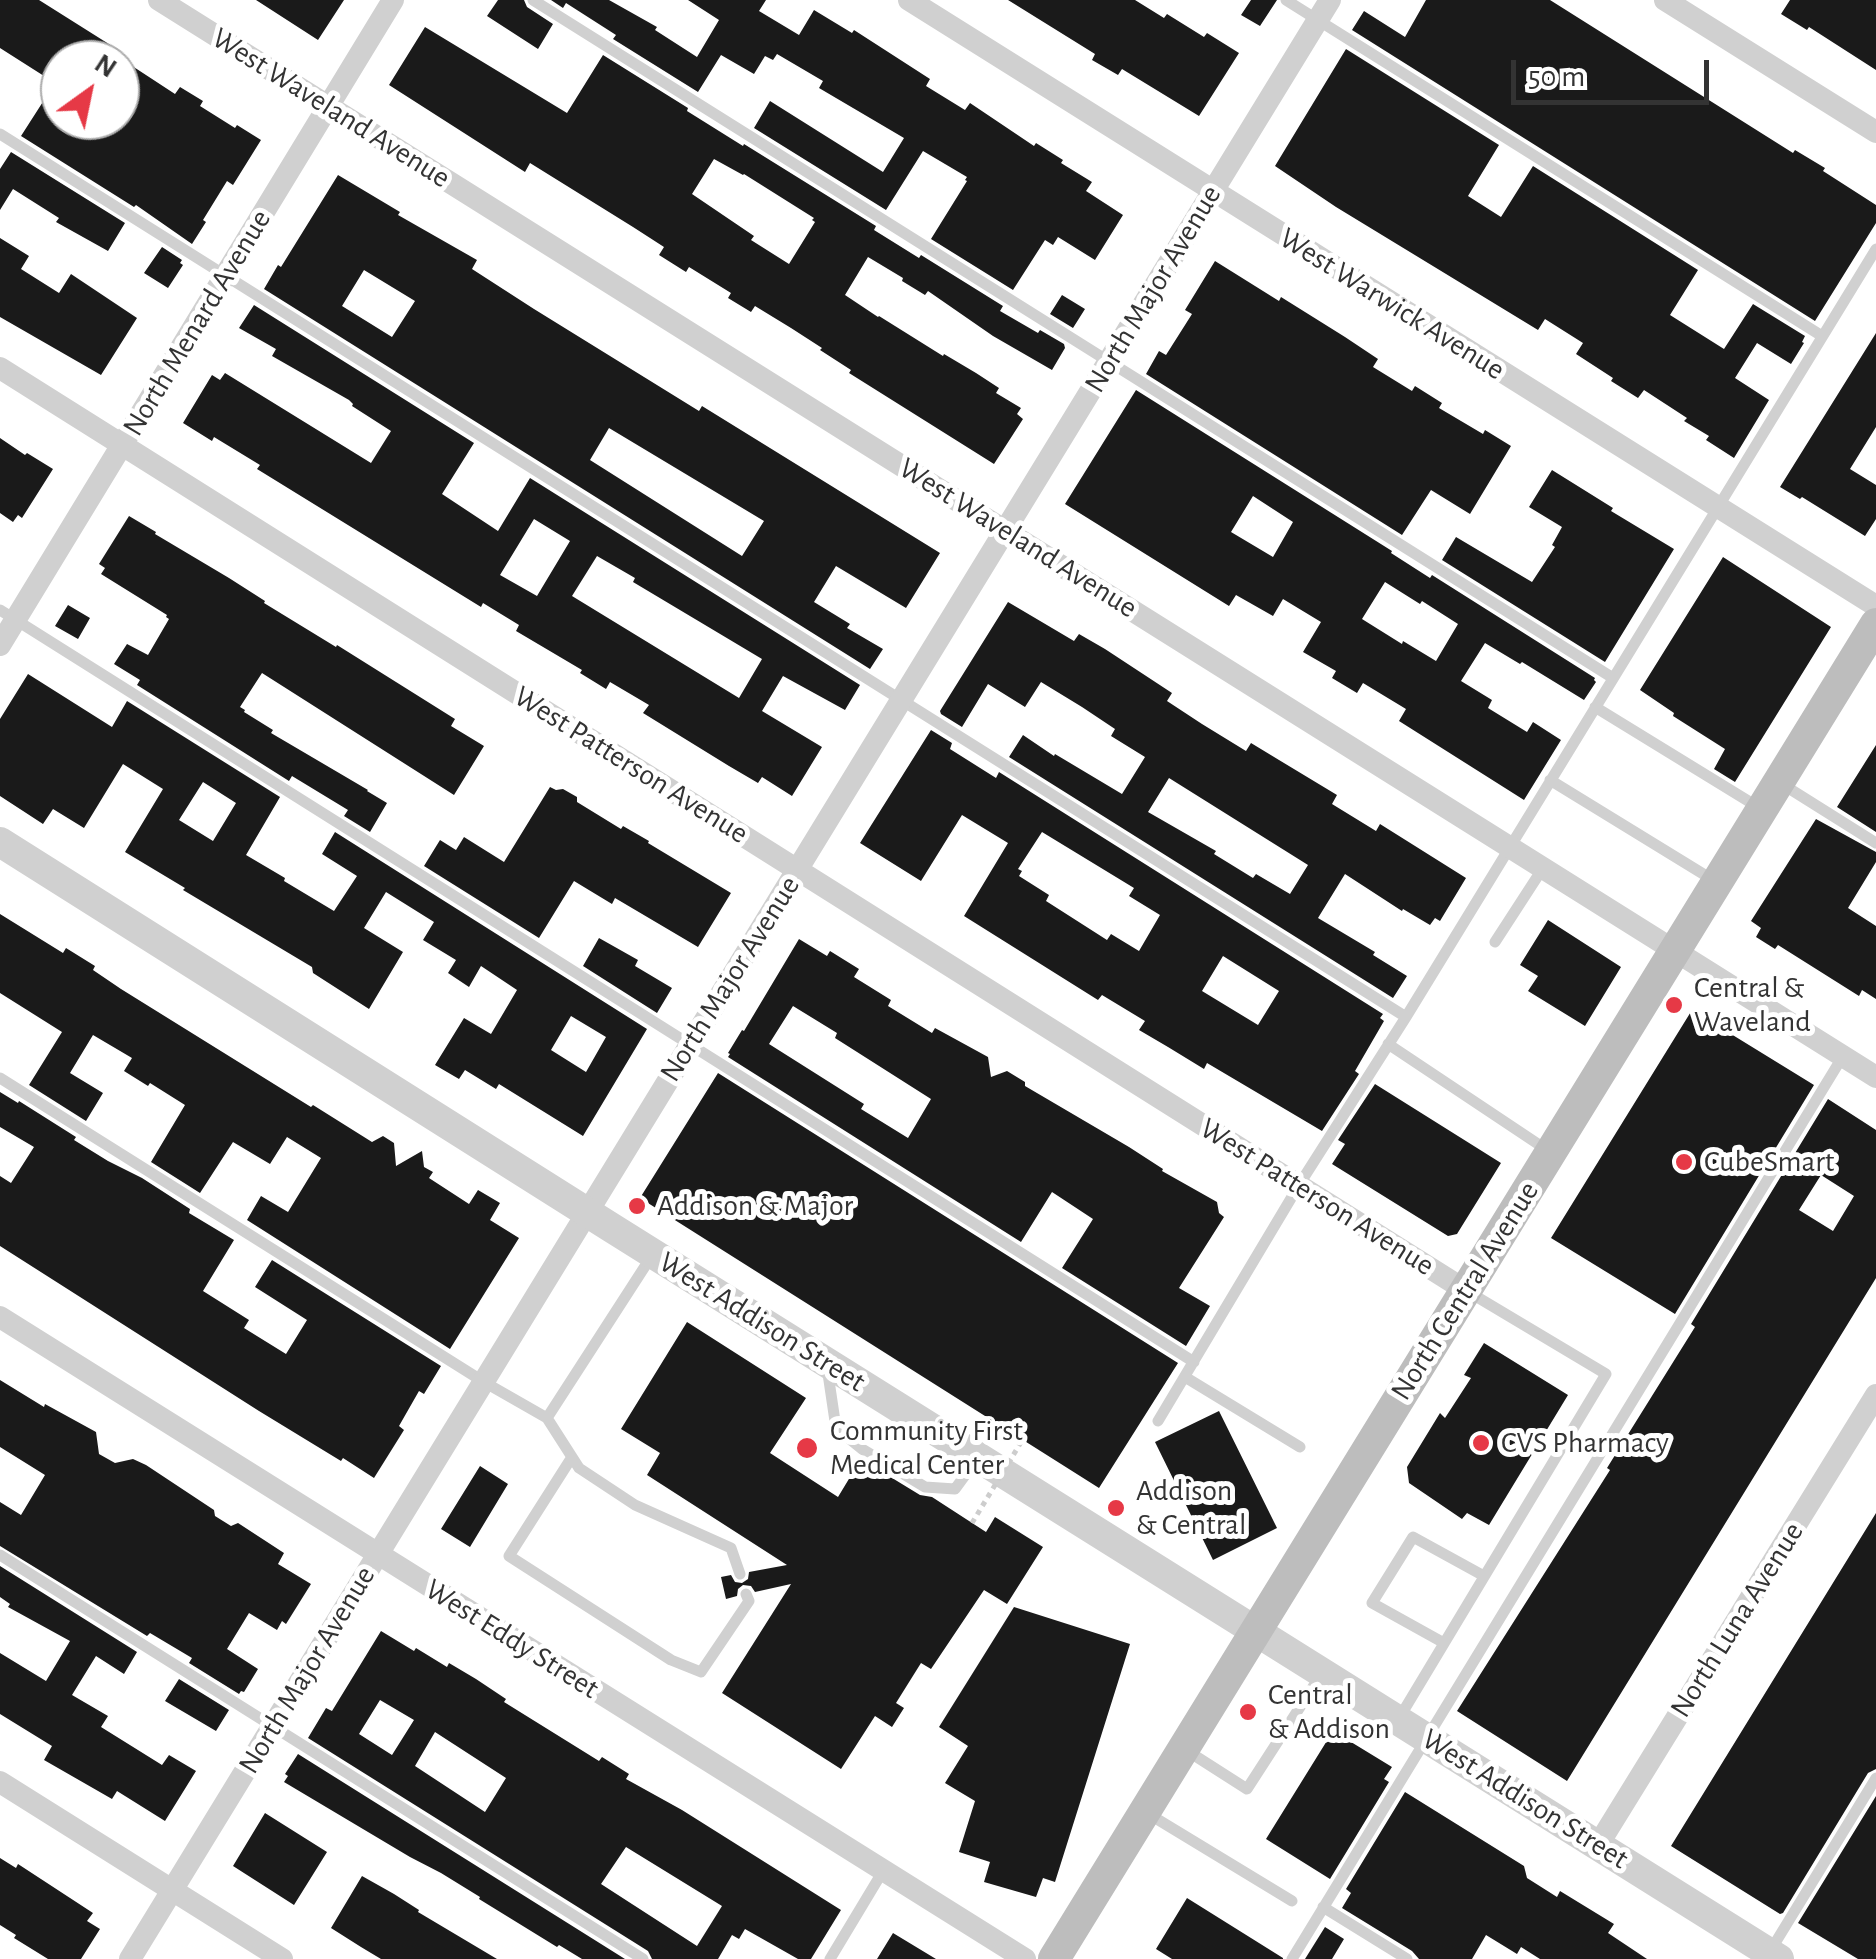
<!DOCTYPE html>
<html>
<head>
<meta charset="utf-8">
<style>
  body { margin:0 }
  #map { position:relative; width:1876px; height:1959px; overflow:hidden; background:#fff; font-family:"Alegreya Sans",sans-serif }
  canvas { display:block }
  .north { position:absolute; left:40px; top:40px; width:100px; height:100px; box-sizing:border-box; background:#fff; border:2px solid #adadad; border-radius:50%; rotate:33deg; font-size:28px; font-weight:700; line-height:40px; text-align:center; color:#333 }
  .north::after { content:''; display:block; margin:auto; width:35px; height:45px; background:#e63946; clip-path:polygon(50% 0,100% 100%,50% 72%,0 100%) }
  .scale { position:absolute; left:1511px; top:60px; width:198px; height:45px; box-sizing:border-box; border:5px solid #333; border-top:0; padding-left:12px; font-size:30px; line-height:35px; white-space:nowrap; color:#333; -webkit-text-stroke:8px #fff; paint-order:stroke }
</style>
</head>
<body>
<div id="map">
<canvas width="1876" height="1959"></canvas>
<div class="north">N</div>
<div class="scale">50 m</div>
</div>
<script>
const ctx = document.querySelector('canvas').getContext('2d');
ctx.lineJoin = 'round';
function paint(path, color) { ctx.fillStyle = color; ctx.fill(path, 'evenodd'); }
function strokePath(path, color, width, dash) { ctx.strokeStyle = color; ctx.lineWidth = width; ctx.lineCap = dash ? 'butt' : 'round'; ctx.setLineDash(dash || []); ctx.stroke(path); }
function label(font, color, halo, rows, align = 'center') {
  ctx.font = font + ' "Alegreya Sans",sans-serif'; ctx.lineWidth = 10; ctx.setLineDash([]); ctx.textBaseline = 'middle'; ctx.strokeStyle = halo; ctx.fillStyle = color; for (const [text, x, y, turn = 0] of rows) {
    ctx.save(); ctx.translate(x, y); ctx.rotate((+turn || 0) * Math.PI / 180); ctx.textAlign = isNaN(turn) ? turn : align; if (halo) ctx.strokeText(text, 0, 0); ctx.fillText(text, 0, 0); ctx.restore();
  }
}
const building = new Path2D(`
  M0 0H39L112 46 103 60H60V120H120V58L175 94 180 87 203 101 200 106 235 128 237 125 261 140 233 185 227 181 203 220 206 222 192 244 136 205 134 207 21 136 55 83 0 48Z
  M256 0H344L318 40Z
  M498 0H524L527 7 553 24 538 49 487 16Z
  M551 0H609L657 27 655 30 697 57 719 20 688 0H766L759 11 799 35 814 10 852 33 854 30 930 79 926 86 965 110 970 103 1034 146 1036 143 1063 160 1061 163 1092 182 1086 191 1123 215 1095 260 1058 237 1053 245 1045 240 1013 290 931 239 967 181 965 180 967 177 923 151 886 210 754 128 770 101 883 172 904 138 819 88 823 81 777 54 773 60 765 56 754 74 721 55 698 92 613 39 616 35 566 3 563 8Z
  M1008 0H1135L1164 18 1167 14 1204 37 1207 33 1239 53 1199 116 1122 69 1118 75 1092 60 1095 54Z
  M1251 0H1277L1260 26 1241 15Z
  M1426 0H1550L1793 153 1795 150 1825 168 1823 171 1876 205V223L1815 321 1352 30 1364 11 1405 37Z
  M1790 0H1876V70L1809 27 1807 30 1781 14Z
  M425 27 567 113 603 55 688 108 687 111 743 146 744 144 876 226 874 230 919 258 921 255 1003 306 1000 311 1038 333 1040 330 1064 344 1065 348 1052 370 993 336 928 291 925 295 902 281 903 278 868 257 845 295 878 317 879 316 943 356 944 354 976 373 999 388 996 393 1021 408 1017 414 1023 419 994 464 849 373 851 370 820 350 822 348 791 328 755 306 751 312 728 298 731 293 689 267 686 272 659 255 664 247 633 227 530 163 525 172 389 85ZM714 159 743 175 744 174 814 218 812 220 815 222 789 264 751 240 754 236 692 194Z
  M1346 49 1499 145 1468 196 1501 217 1533 166 1698 270 1670 315 1724 349 1753 304 1805 336 1802 342 1804 343 1791 364 1757 343 1735 378 1769 400 1734 458 1706 440 1709 436 1684 421 1687 418 1644 390 1638 398 1611 381 1613 378 1576 354 1583 343 1545 319 1538 330 1336 207 1275 166Z
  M11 152 125 223 108 251 56 222 59 218 13 189 0 210V169Z
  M338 175 400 212 398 215 477 260 472 269 534 309 699 411 702 406 940 553 906 608 836 566 814 602 850 624 847 628 883 649 870 669 264 289 278 265 281 267ZM364 270 415 301 392 337 342 306ZM609 428 764 521 742 556 590 460Z
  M0 238 29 256 21 269 59 293 71 274 137 318 101 375 0 317Z
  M162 247 182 260 180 263 183 265 168 288 144 273Z
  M1215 261 1279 301 1281 297 1345 337 1378 359 1373 367 1412 391 1415 386 1442 403 1439 408 1483 434 1485 430 1511 446 1470 514 1431 490 1402 535 1146 374 1159 351 1166 355 1192 314 1185 310Z
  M1062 295 1085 309 1073 328 1050 314Z
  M254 305 474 443 442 494 498 531 530 478 860 685 845 710 783 676 762 711 822 747 792 796 762 777 758 783 729 766 643 713 649 705 610 682 606 689 580 673 582 670 516 631 519 625 483 603 481 607 257 469 260 465 214 437 212 441 183 423 212 375 220 380 225 373 371 463 391 431 352 406 353 404 349 400 272 356 276 349 239 328ZM534 519 570 541 537 596 500 575ZM597 556 635 578 633 582 762 659 739 698 572 596Z
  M1876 333V427L1850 469 1876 485V519L1865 536 1802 497 1800 499 1780 487Z
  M1136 390 1392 551 1391 553 1430 578 1432 575 1595 678 1594 680 1596 682 1584 700 1522 662 1520 664 1485 643 1461 681 1492 700 1488 708 1527 732 1533 722 1561 740 1524 800 1399 721 1406 709 1363 683 1357 693 1332 678 1336 671 1303 652 1321 622 1283 599 1273 616 1236 595 1229 606 1065 504ZM1253 496 1293 522 1273 557 1231 532ZM1385 582 1420 604 1422 601 1458 624 1436 661 1403 641 1402 644 1362 619Z
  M0 438 25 455 27 453 53 469 22 518 18 515 13 522 0 513Z
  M1552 470 1613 508 1611 511 1674 549 1605 662 1442 560 1456 537 1532 582 1555 547 1552 545 1562 527 1529 507Z
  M129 516 156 532 155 534 229 578 265 601 264 603 336 647 337 645 455 719 451 726 484 746 454 795 262 673 240 707 245 710 244 712 273 730 271 733 368 790 367 791 387 803 370 832 344 816 348 810 292 776 289 781 137 685 140 680 114 664 127 644 148 655 169 619 166 617 167 615 101 574 105 568 99 564Z
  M1723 557 1831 627 1735 782 1714 769 1725 749 1673 716 1674 713 1640 690Z
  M1008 602 1074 641 1079 634 1105 649 1172 693 1167 701 1202 724 1246 751 1251 743 1279 760 1337 795 1332 804 1376 831 1380 824 1466 878 1440 921 1435 918 1430 925 1403 909 1402 911 1345 874 1318 918 1375 952 1373 955 1407 976 1393 998 1009 757 1023 735 1054 756 1055 754 1122 794 1145 757 1111 736 1115 729 1082 707 1041 682 1025 707 988 684 962 727 941 714 940 711ZM1169 778 1308 865 1290 894 1256 874 1253 878 1214 854 1216 851 1148 812Z
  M68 605 90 618 78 639 55 626Z
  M28 674 112 727 127 701 280 797 246 855 285 878 284 881 334 911 357 876 322 854 335 832 647 1029 583 1136 499 1084 496 1089 465 1070 459 1079 435 1065 464 1018 491 1034 517 990 481 966 469 987 448 973 456 960 423 940 434 922 386 892 364 928 403 952 369 1009 313 973 312 967 183 890 185 888 125 852 163 789 123 764 84 828 53 809 43 824 0 796V719ZM203 782 236 803 213 841 179 820ZM571 1016 606 1037 586 1072 551 1050Z
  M931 730 952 743 950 749 996 778 999 772 1383 1014 1380 1018 1384 1021 1355 1071 1359 1074 1322 1131 1207 1063 1204 1069 1168 1047 1139 1030 1145 1021 1102 995 1098 1000 964 916 1008 843 962 815 921 881 860 843ZM1042 832 1134 888 1129 896 1160 915 1139 951 1111 934 1107 940 1046 901 1049 895 1019 876 1022 871 1018 869ZM1223 956 1279 991 1258 1025 1202 991Z
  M1876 745V832L1837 807Z
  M550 787 556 790 563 789 577 797V802L621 829 623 826 649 841 648 843 731 893 698 947 615 898 612 904 574 881 539 938 424 866 440 840 456 850 464 837 504 862Z
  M1816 819 1876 852V862L1848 908 1876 926V999L1862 990 1859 996 1778 945 1775 949 1756 937 1761 928 1751 921Z
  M0 914 63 953 66 948 95 966 93 970 121 989 311 1107 313 1105 372 1142 383 1136 394 1143 396 1166 422 1151 424 1167 433 1172 429 1178 469 1204 478 1190 500 1203 490 1220 519 1238 450 1349 247 1220 261 1196 288 1212 321 1158 287 1137 270 1164 233 1142 200 1193 151 1162 185 1105 150 1083 148 1086 124 1071 132 1058 93 1035 70 1073 103 1093 86 1121 29 1085 62 1032 0 993Z
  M1548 920 1621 967 1585 1026 1528 991 1538 976 1520 965Z
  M599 938 638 960 635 966 672 988 657 1013 583 966Z
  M799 939 827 956 830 951 859 969 854 977 891 1000 888 1006 932 1033 935 1028 988 1057 991 1077 1007 1071 1025 1082V1086L1129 1147 1163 1169 1162 1171 1217 1202 1219 1213 1224 1217 1179 1288 1210 1306 1186 1346 1062 1268 1093 1219 1052 1192 1021 1242 728 1057 730 1054 728 1053 742 1030 744 1031ZM793 1006 837 1033 835 1038 931 1099 908 1138 861 1109 864 1104 769 1044Z
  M1692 1010 1814 1085 1675 1314 1551 1238Z
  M718 1073 1178 1363 1099 1488 640 1198Z
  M1375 1084 1501 1163 1457 1234 1448 1236 1332 1164 1345 1144 1338 1140Z
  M0 1092 18 1103 19 1101 76 1137 74 1140 108 1161 142 1178 190 1209 189 1213 234 1240 203 1291 249 1320 244 1328 286 1354 307 1320 255 1287 272 1260 441 1366 424 1394 419 1391 399 1426 404 1430 374 1478 343 1458 341 1461 259 1411 0 1246V1176L11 1183 34 1147 0 1127Z
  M1828 1099 1876 1130V1278L1567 1781 1457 1711 1610 1470 1607 1468 1695 1327 1691 1324ZM1821 1175 1854 1196 1833 1231 1799 1210Z
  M687 1322 806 1398 770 1453 838 1497 861 1459 920 1495 932 1497 986 1532 995 1517 1043 1547 1007 1604 984 1590 931 1669 921 1663 896 1703 904 1708 892 1727 875 1716 841 1769 722 1693 791 1584 755 1592 751 1586 743 1585 738 1589 737 1596 726 1599 721 1577 731 1575 735 1582 742 1583 748 1579 749 1572 787 1565 647 1475 660 1453 621 1429Z
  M1484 1343 1568 1395 1489 1525 1467 1513 1462 1519 1409 1483 1407 1467 1440 1413 1445 1418 1471 1378 1464 1375Z
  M0 1380 44 1407 45 1404 96 1432 99 1454 115 1463 133 1459 146 1465 214 1510 215 1516 231 1526 238 1523 284 1553 278 1564 311 1584 286 1624 282 1621 277 1630 249 1613 227 1649 258 1669 244 1692 241 1691 239 1694 189 1663 192 1658 150 1633 147 1636 0 1546V1502L21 1515 45 1475 0 1447Z
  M1219 1411 1277 1528 1213 1560 1155 1442Z
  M480 1466 508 1484 470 1547 441 1529Z
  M1876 1513V1769L1868 1773 1783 1913 1780 1914 1671 1846Z
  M0 1566 137 1652 124 1674 96 1656 72 1695 108 1716 101 1727 162 1765 169 1755 196 1771 165 1821 117 1791 112 1799 44 1760 52 1746 0 1714V1653L46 1681 70 1641 8 1607 10 1604 0 1597Z
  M1014 1607 1130 1644 1055 1882 1043 1878 1036 1897 984 1882 990 1862 959 1852 975 1801 945 1783 968 1746 939 1727Z
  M381 1631 414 1651 416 1648 447 1667 449 1663 476 1679 506 1699 504 1702 599 1761 602 1757 629 1774 626 1779 682 1810 841 1910 811 1959H798L745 1929 739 1939 732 1935 718 1959H652L648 1951 308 1738 326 1708 332 1711ZM380 1700 414 1720 392 1755 359 1734ZM435 1732 506 1778 485 1812 415 1766ZM626 1847 722 1906 697 1946 601 1884Z
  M179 1679 229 1710 216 1731 165 1701Z
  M1333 1731 1392 1767 1384 1779 1389 1782 1330 1879 1266 1839Z
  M298 1754 625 1959H582L559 1945 557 1947 479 1899 480 1897 441 1873 410 1857 284 1782 288 1776 285 1774Z
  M1405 1792 1524 1866 1527 1878 1557 1897 1560 1891 1614 1924 1608 1933 1647 1959H1540L1521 1947 1517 1954 1486 1935 1472 1959H1419L1412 1951 1342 1908 1351 1893 1346 1889Z
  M1876 1796V1959H1858L1798 1923Z
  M265 1813 327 1852 294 1905 233 1866Z
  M0 1858 16 1868 18 1864 93 1913 87 1921 100 1929 81 1959H48L14 1938 16 1935 0 1925Z
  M362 1876 394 1894 419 1910 418 1912 497 1959H381L361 1947 331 1928Z
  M1187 1898 1283 1958V1959H1172L1156 1949Z
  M1325 1927 1344 1939 1332 1959H1305Z
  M893 1933 936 1959H877Z`);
const service = new Path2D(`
  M533 0 1613 678
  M1286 0 1822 336
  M0 134 1406 1017
  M0 610 1194 1362
  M1595 707 1758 807
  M1550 780 1713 880
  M1782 784 1876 843
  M1495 942 1543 868
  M1388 1044 1547 1150
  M0 1078 484 1382 547 1418 651 1257
  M827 1367 836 1428 862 1449 925 1487 955 1489 977 1459
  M1185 1377 1300 1447
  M547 1418 579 1468 635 1505 731 1548 740 1574
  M1158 1421 1299 1185 1406 1017 1876 249
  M572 1457 509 1556 671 1660 701 1672 749 1601 746 1594
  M0 1555 643 1959
  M1444 1643 1372 1603 1413 1537 1484 1576
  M1398 1720 1606 1374 1467 1291
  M1186 1750 1247 1789 1322 1673
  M1147 1813 1292 1901
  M1323 1907 1407 1959
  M1769 1953 1876 1778
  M830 1959 883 1871
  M1292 1959 1843 1056`);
const minor = new Path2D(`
  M159 0 1876 1077
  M909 0 1876 606
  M1665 0 1876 132
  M0 368 1465 1290
  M0 645 393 0
  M0 1317 1025 1959
  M0 1782 282 1959
  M1598 1845 1876 1395
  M130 1959 1330 0`);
const tertiary = new Path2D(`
  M0 842 612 1228 1779 1959`);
const secondary = new Path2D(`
  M1054 1959 1876 624`);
const pathBridge = new Path2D(`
  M972 1523 1023 1439`);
const markers = [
  [1674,1005,10,"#e63946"],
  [1684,1162,10,"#e63946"],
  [637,1206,10,"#e63946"],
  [1481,1443,10,"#e63946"],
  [807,1448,12,"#e63946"],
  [1116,1508,10,"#e63946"],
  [1248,1712,10,"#e63946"]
];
const streetNames = [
  ["West Waveland Avenue",331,108,32],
  ["North Major Avenue",1153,289,-59],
  ["West Warwick Avenue",1392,304,32],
  ["North Menard Avenue",197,323,-59],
  ["West Waveland Avenue",1018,538,32],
  ["West Patterson Avenue",631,765,32],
  ["North Major Avenue",730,979,-58],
  ["West Patterson Avenue",1317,1197,32],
  ["North Central Avenue",1465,1291,-58],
  ["West Addison Street",762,1322,32],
  ["North Luna Avenue",1737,1620,-58],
  ["West Eddy Street",512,1639,32],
  ["North Major Avenue",307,1670,-59],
  ["West Addison Street",1525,1799,32]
];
const poiNames = [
  ["Central &",1694,988],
  ["Waveland",1694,1022],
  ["CubeSmart",1704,1162],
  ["Addison & Major",657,1206],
  ["Community First",830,1431],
  ["Medical Center",830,1465],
  ["CVS Pharmacy",1501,1443],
  ["Addison",1136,1491],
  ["& Central",1136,1525],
  ["Central",1268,1695],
  ["& Addison",1268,1729]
];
paint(building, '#1a1a1a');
strokePath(service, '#d0d0d0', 11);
strokePath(minor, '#d0d0d0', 22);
strokePath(tertiary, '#d0d0d0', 30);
strokePath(secondary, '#bdbdbd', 32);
strokePath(pathBridge, '#cdcdcd', 5, [5, 5]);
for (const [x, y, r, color] of markers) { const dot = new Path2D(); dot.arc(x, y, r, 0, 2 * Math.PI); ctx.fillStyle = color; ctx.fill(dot); strokePath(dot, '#fff', 4); }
label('30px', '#333', '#fff', streetNames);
label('30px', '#333', '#fff', poiNames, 'left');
</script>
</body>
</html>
